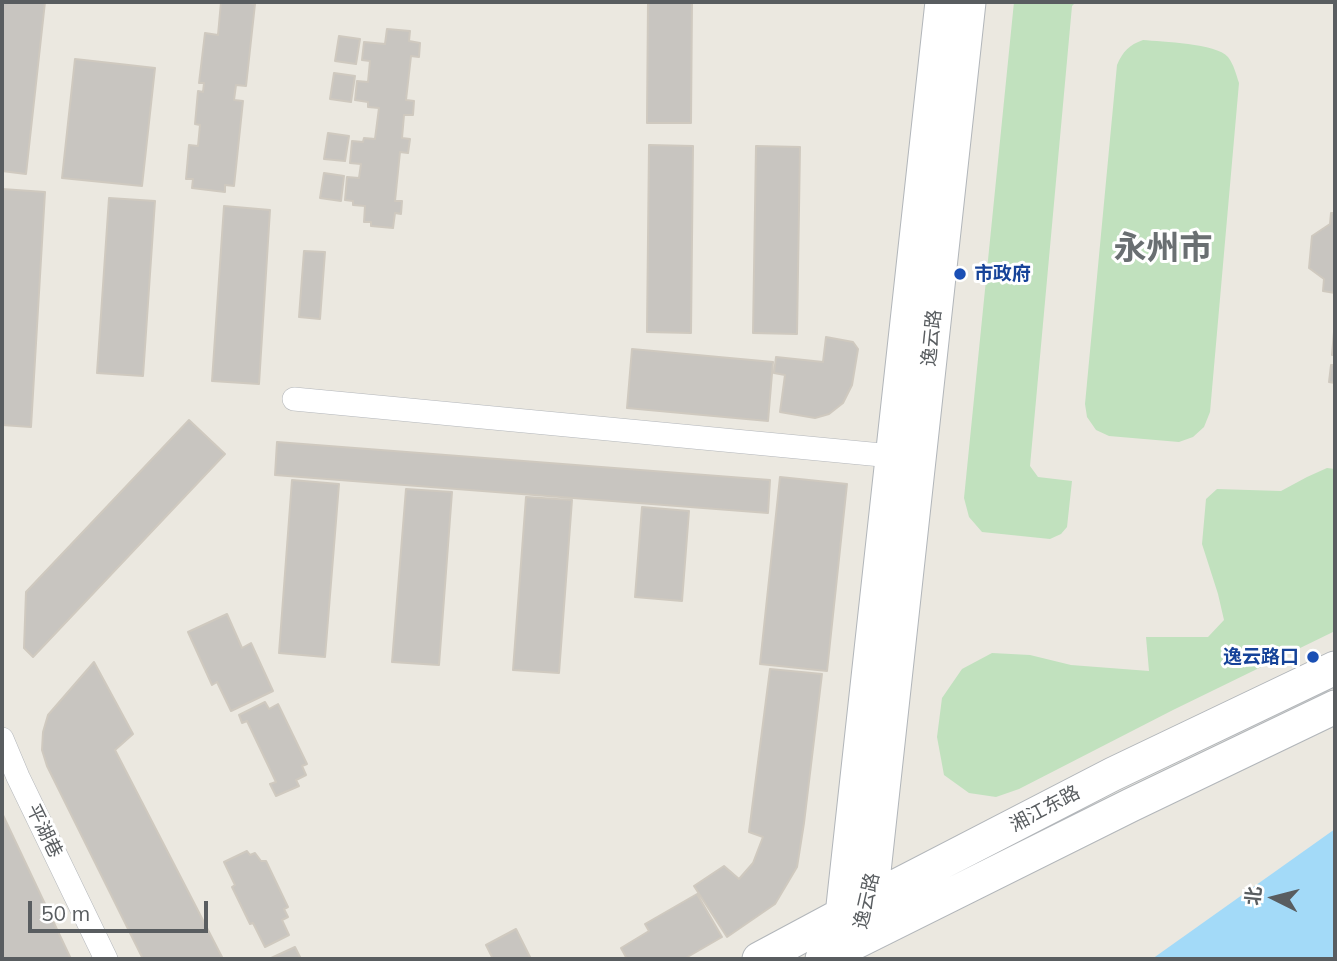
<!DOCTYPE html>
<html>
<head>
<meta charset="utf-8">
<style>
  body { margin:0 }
  #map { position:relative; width:1337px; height:961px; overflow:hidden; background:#ebe8e0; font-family:Mulish,"Noto Sans SC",sans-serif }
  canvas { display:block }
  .frame { position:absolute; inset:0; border:4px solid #595d60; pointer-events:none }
  .north { position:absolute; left:1239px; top:863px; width:70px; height:70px; -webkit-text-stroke:5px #fff; paint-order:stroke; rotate:276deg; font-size:19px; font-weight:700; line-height:28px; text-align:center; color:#595d60 }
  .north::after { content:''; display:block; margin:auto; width:24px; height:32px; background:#595d60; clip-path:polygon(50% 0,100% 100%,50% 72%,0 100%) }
  .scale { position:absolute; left:28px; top:901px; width:180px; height:32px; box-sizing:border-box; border:4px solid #595d60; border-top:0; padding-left:9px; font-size:21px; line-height:24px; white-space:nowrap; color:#595d60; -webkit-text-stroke:5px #fff; paint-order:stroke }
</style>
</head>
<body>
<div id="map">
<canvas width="1337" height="961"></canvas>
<div class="frame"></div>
<div class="north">北</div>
<div class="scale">50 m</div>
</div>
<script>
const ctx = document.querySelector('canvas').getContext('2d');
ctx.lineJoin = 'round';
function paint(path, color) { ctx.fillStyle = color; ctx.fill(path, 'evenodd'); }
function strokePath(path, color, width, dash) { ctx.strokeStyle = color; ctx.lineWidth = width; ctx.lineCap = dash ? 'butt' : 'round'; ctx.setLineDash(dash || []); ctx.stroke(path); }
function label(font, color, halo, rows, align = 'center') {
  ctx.font = font + ' Mulish,"Noto Sans SC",sans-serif'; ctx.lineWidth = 6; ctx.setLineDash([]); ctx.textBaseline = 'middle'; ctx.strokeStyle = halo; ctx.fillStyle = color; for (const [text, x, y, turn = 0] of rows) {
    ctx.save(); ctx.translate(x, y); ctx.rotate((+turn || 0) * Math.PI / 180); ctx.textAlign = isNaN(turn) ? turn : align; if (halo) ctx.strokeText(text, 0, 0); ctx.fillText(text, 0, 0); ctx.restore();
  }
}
const green = new Path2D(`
  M1014 2H1076L1072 6 1030 466 1038 477 1072 481 1067 527 1061 534 1050 539 982 532 969 517 964 498Z
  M1143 40C1162 42 1216 43 1228 57 1234 65 1236 74 1239 83L1210 412 1204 427 1193 437 1179 442 1109 436 1096 430 1087 417 1085 404 1117 65C1123 51 1129 45 1143 40Z
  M1327 468 1335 469V631L1173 710 1019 789 996 797 969 793 944 775 937 737 942 698 962 669 992 653 1030 655 1071 665 1149 671 1146 637H1208L1224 620 1218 594 1202 544 1206 499 1217 489 1281 491 1307 477Z`);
const water = new Path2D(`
  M1335 829V959H1152Z`);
const building = new Path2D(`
  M2 2H45L26 174 2 171Z
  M221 2H247V3L255 4 246 86 236 85 234 100 243 101 234 186 225 185V192L192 188 193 179H186L189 145 198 146 200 125 195 124 198 91 203 92 204 83H199L205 33 218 35Z
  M648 2H692L691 123H647Z
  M387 29 410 31 409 41 420 43 419 57 411 56 406 100 414 101 413 115H404L402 138 410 139 408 153 400 152 395 201H402L401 214 395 213 393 228 371 226V222H364L365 206 353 205V201L345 200 347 177 359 178 361 164 350 163 352 141 363 142 364 138 375 139 379 108 368 107V102L355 100 357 81 368 82 370 61 362 60 364 42 385 44Z
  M339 36 360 39 356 64 335 61Z
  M75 59 155 68 142 186 62 178Z
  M334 73 355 76 351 102 330 99Z
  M328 133 349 136 345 161 324 159Z
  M649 145 693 146 691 333 647 332Z
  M756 146 800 147 797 334 753 333Z
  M324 173 344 176 341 201 320 198Z
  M2 189 45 192 31 427 2 425Z
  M109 198 155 201 143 376 97 373Z
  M224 206 270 210 259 384 212 381Z
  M1331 213H1335V293L1323 291 1324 279 1309 268 1312 236 1330 224Z
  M304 251 325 252 320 319 299 317Z
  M1335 320V355H1332Z
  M826 337 853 342 858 349 852 385 843 403 829 414 815 418 780 412 785 375 774 373 776 357 823 362Z
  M632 349 773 362 768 421 627 408Z
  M1331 365H1335V383L1329 382Z
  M189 420 225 454 33 657 24 648 26 592Z
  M277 442 770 480 768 513 275 475Z
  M780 477 847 484 827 671 760 664Z
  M292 480 339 484 325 657 279 653Z
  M406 489 452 492 439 665 392 662Z
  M526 497 572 500 559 673 513 670Z
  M642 507 689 511 682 601 635 597Z
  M227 614 242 648 251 643 273 691 231 711 217 682 212 685 188 632Z
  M94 662 133 734 115 750 223 959H143L47 766 42 750 43 732 48 715Z
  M770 669 822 674 804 823 797 867 775 904 727 937 694 886 724 866 739 879 753 863 763 837 749 832Z
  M265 702 269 709 278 704 307 764 302 766 306 775 296 780 299 786 276 796 270 784 276 782 247 721 242 723 239 715Z
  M2 813 71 959H2Z
  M247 851 250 855 255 853 261 861H266L288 907 284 909 288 917 282 920 289 935 265 947 253 923 250 924 232 887 235 885 224 862Z
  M697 894 722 937 684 959H627L621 948 649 931 645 924Z
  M516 929 531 959H493L486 945Z
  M295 947 301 959H269Z`);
const street = new Path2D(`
  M294 399 892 456
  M2 739 18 777 106 959`);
const secondary = new Path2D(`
  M858 940 842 915 942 2
  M858 940 871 899 969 2
  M759 959 871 899 1113 774 1335 668
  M822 959 1131 805 1335 707`);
const markers = [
  [960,274,7,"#1a4fb4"],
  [1313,657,7,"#1a4fb4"]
];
const transitNames = [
  ["市政府",974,274],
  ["逸云路口",1299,657,"right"]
];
const streetNames = [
  ["逸云路",932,338,-84],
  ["湘江东路",1045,809,-28],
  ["平湖巷",44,831,64],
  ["逸云路",867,901,-77]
];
const townNames = [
  ["永州市",1163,249]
];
paint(green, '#c1e1be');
paint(water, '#a3daf8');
paint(building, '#c8c5c0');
strokePath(building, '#cfc9bf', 2);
strokePath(street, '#b3b6ba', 24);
strokePath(secondary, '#b2b6ba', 35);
strokePath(street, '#fff', 23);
strokePath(secondary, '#fff', 33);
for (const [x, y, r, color] of markers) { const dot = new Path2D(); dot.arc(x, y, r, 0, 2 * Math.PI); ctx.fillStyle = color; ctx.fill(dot); strokePath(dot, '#fff', 2.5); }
label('bold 19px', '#164399', '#fff', transitNames, 'left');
label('19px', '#595d60', '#fff', streetNames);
label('bold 33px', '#6a6f72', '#fff', townNames);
</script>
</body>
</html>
